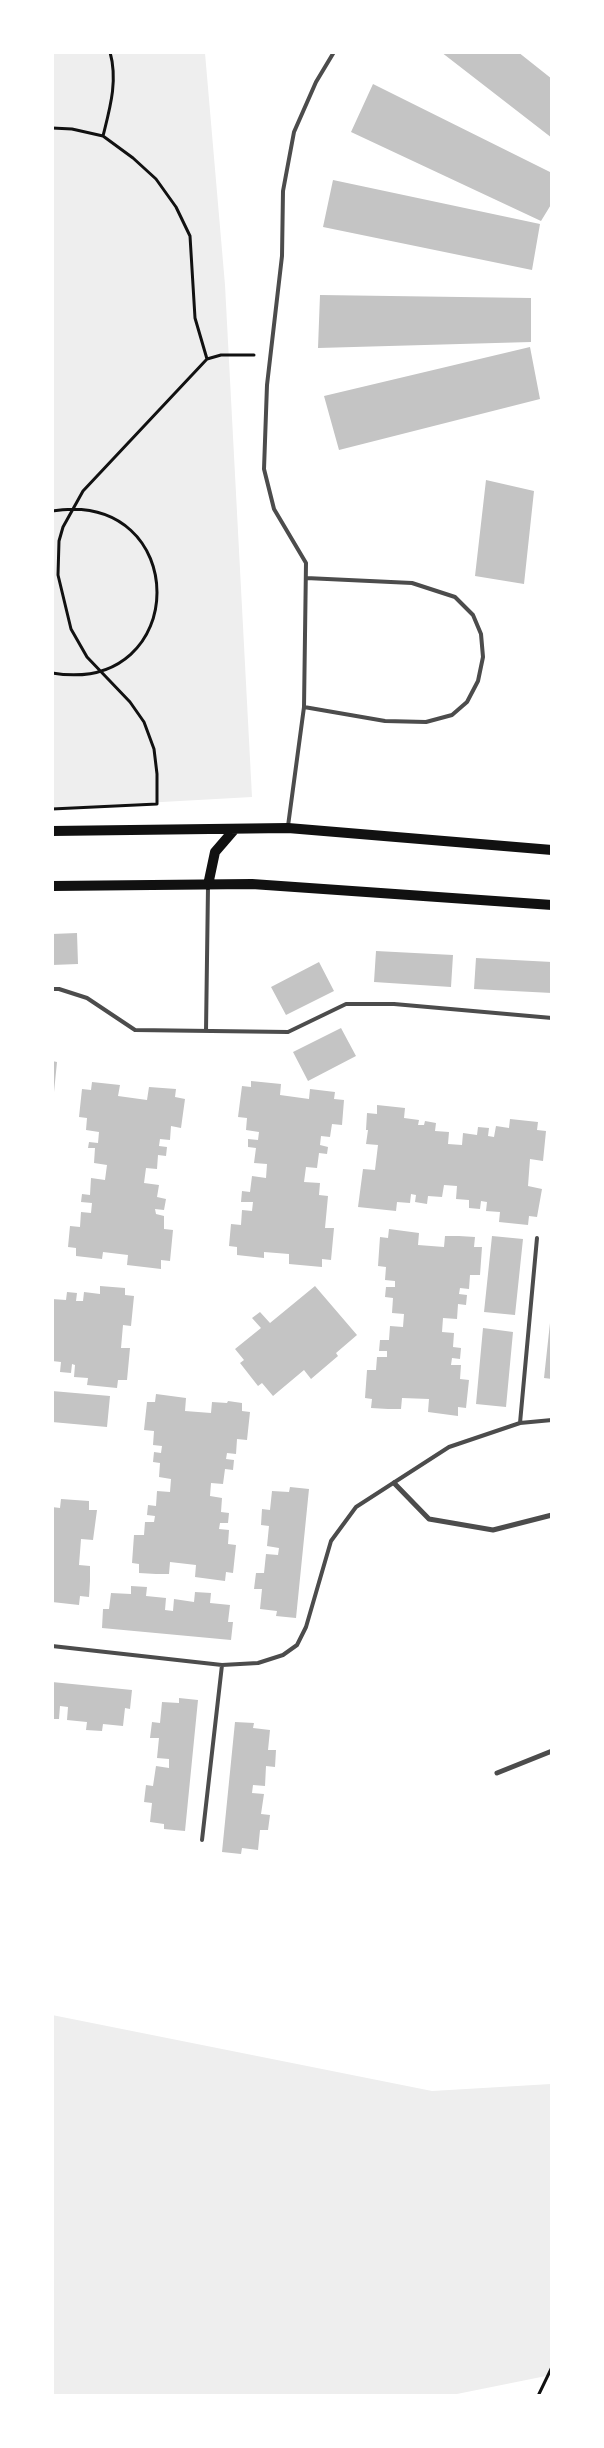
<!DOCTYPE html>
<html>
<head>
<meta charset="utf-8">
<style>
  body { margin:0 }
  #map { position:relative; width:604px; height:2448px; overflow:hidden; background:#fff; font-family:"Golos Text",sans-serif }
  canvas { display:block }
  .frame { position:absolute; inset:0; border:54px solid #fff; pointer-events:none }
</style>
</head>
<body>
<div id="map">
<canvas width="604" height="2448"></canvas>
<div class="frame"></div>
</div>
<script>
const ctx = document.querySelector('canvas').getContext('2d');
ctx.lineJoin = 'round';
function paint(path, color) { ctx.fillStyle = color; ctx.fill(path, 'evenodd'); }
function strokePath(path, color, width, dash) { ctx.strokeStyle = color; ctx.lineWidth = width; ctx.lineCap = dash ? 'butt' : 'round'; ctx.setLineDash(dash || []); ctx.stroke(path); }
const green = new Path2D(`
  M52 53H205L225 285 252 797 53 808Z
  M52 2015 432 2091 551 2084V2375L447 2396 53 2395Z`);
const building = new Path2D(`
  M441 52H518L552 79V138Z
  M373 84 552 173V203L541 221 351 132Z
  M333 180 540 224 532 270 323 227Z
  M320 295 531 298V342L318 348Z
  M530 347 540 399 339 450 324 396Z
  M486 480 534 491 524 584 475 576Z
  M77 933 78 964 52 965V934Z
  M376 951 453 955 451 987 374 982Z
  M476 958 552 962V993L474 989Z
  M319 962 334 991 286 1015 271 987Z
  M341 1028 356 1056 308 1081 293 1052Z
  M52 1061 57 1062 54 1092H52Z
  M251 1081 281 1084 280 1095 309 1099 310 1089 335 1092 334 1099 344 1100 342 1125 332 1124 330 1137 321 1136 320 1145 328 1147 327 1154 319 1153 317 1168 306 1167 304 1182 320 1183 319 1195 328 1196 325 1228H334L331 1260 322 1259V1267L289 1264V1254L264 1252V1258L237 1255V1247L229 1246 231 1224 241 1225 242 1210 252 1211 253 1202H241L242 1191 250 1192 252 1176 266 1178 267 1164 254 1163 256 1148 248 1147V1139L258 1140 259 1132 246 1130 247 1118 238 1117 242 1086 251 1087Z
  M92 1082 120 1085 118 1096 147 1100 149 1087 176 1089 175 1097 185 1099 181 1128 171 1126 170 1140 160 1139 159 1146 167 1147 166 1156 158 1155 157 1169 146 1168 144 1183 159 1185 157 1197 166 1199 164 1210 155 1209 156 1214 164 1216V1229L173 1230 170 1261 161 1260V1269L127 1265 128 1255 103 1252 102 1259 76 1256V1248L68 1247 70 1226 80 1227 81 1212 91 1213 92 1203 81 1202 82 1194 90 1195 91 1178 105 1180 107 1165 94 1163 95 1148H88L89 1142 98 1143 99 1132 86 1130 87 1118 79 1117 82 1089 91 1090Z
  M377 1105 405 1108 404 1118 419 1120 418 1125H424L425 1121 436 1123 435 1131 449 1132 448 1144 462 1145 463 1133 477 1135 478 1127 489 1128 488 1136 494 1137 496 1126 509 1128 510 1119 538 1122 537 1130 546 1131 543 1161 530 1159 528 1186 542 1189 537 1217 529 1216 528 1225 499 1222 500 1212 486 1211 487 1202 481 1201 480 1209 469 1208V1200L456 1199 457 1186 444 1185 442 1197 428 1196 427 1204 415 1202 416 1195 411 1194 410 1203 397 1202 396 1211 358 1207 363 1169 375 1170 378 1145 366 1144 368 1130H366L367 1113 377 1114Z
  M389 1229 419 1233 418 1245 444 1247 445 1236H459L475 1237 474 1247H482L480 1275H470L469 1289 460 1288 459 1294 467 1295 466 1305 458 1304 457 1319 443 1318 442 1332 454 1333 453 1347 461 1348 460 1359 452 1358 451 1365H461L460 1379 469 1380 466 1408 458 1407V1416L428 1412 429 1399 402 1398 401 1409H388L371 1408 372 1399 365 1398 367 1370H376L377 1357H387V1351H379L380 1340H389L390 1326 403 1327 404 1314 392 1313 393 1298 385 1297 386 1287H395V1281L385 1280 386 1267 378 1266 380 1237 388 1238Z
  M492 1236 523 1239 515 1315 484 1312Z
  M100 1286 125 1288V1295L134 1296 131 1326 123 1325 121 1348H130L127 1380H118L117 1388 87 1385 88 1378 74 1377 75 1365 72 1364 71 1373 60 1372 61 1362 52 1361V1299L66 1300 67 1292 77 1293 76 1301H83L84 1292 100 1294Z
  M315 1286 357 1335 336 1353 338 1356 311 1379 304 1370 273 1396 262 1383 258 1386 240 1363 244 1360 235 1349 261 1328 252 1318 260 1312 270 1323Z
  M550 1323H552V1379L544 1378Z
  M483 1328 513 1332 506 1407 476 1404Z
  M52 1391 110 1396 107 1427 52 1422Z
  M156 1394 186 1398 185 1411 211 1413 212 1402 227 1403 228 1401 242 1403V1411L250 1412 247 1440 237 1439 236 1454 227 1453 226 1459 234 1460 233 1470 225 1469 223 1484 211 1483 210 1496 222 1498 221 1512 229 1513 228 1523H220L219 1529 229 1530 228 1544 236 1545 233 1573 226 1572 225 1581 195 1577 196 1565 170 1562 169 1574H156L139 1573V1564L132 1563 134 1535H144L145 1522H154L155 1516 147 1515 148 1505 156 1506 157 1491 170 1492 171 1479 159 1477 160 1463 153 1462 154 1452 161 1453 162 1446 153 1445 154 1431 144 1430 147 1402H155Z
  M290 1487 309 1489 296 1618 276 1616 277 1611 260 1609 262 1589H254L256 1573H264L266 1554 278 1555 279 1548 267 1546 269 1526 261 1525 262 1509 270 1510 272 1491 289 1492Z
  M61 1499 89 1501V1510H97L93 1540 81 1539 79 1565 90 1566V1581L89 1597 80 1596 79 1605 52 1602V1507L60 1508Z
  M131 1586 147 1587 146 1596 166 1598 165 1610 173 1611 174 1599 194 1602 195 1592 211 1593 210 1603 230 1605 228 1622H233L231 1640 102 1628 103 1609H109L111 1593 131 1594Z
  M52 1682 132 1690 130 1709 125 1708 123 1726 103 1724 102 1731 86 1730 87 1722 67 1720 68 1707 60 1706 59 1719H52Z
  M179 1698 198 1700 185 1831 164 1829V1824L150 1822 152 1803 144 1802 146 1785 153 1786 156 1766 169 1768V1759L157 1758 159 1738H150L152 1722 160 1723 162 1702 179 1703Z
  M235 1722 254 1723 253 1728 270 1730 268 1750H276L275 1767 266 1766 265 1786 253 1785 252 1793 264 1794 261 1814 270 1815 268 1830H260L258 1850 242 1848 241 1854 222 1852Z`);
const path = new Path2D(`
  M110 52C118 81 110 108 103 136L133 158 156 179 176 207 190 236 195 318 207 359
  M52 128 72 129 103 136
  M52 511C192 489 192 696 52 673
  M52 809 157 804V774L154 749 144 722 130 702 87 657 71 629 58 575 59 541 63 527 83 491 207 359 221 355H254
  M538 2396 552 2367`);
const service = new Path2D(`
  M304 707 385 721 426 722 452 715 467 702 478 681 483 657 481 634 473 615 455 597 412 583 306 578
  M288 826 304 707 306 563 274 509 264 469 267 385 282 256 283 191 294 132 316 82 334 52
  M52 989H59L87 998 135 1030 288 1032 346 1004H394L552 1018
  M206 1031 208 887
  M520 1423 537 1238
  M52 1646 222 1665 258 1663 283 1655 297 1645 306 1627 331 1541 356 1507 449 1447 520 1423 552 1420
  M202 1840 222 1665`);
const minor = new Path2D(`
  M394 1483 429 1519 493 1530 552 1515
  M497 1773 552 1751`);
const secondary = new Path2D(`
  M52 831 288 828 552 850
  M208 885 215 852 234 830
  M52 886 252 884 552 905`);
paint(green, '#eee');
paint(building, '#c4c4c4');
strokePath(path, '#111', 3);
strokePath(service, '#4c4c4c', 4);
strokePath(minor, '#4c4c4c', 5);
strokePath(secondary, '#111', 10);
</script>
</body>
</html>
